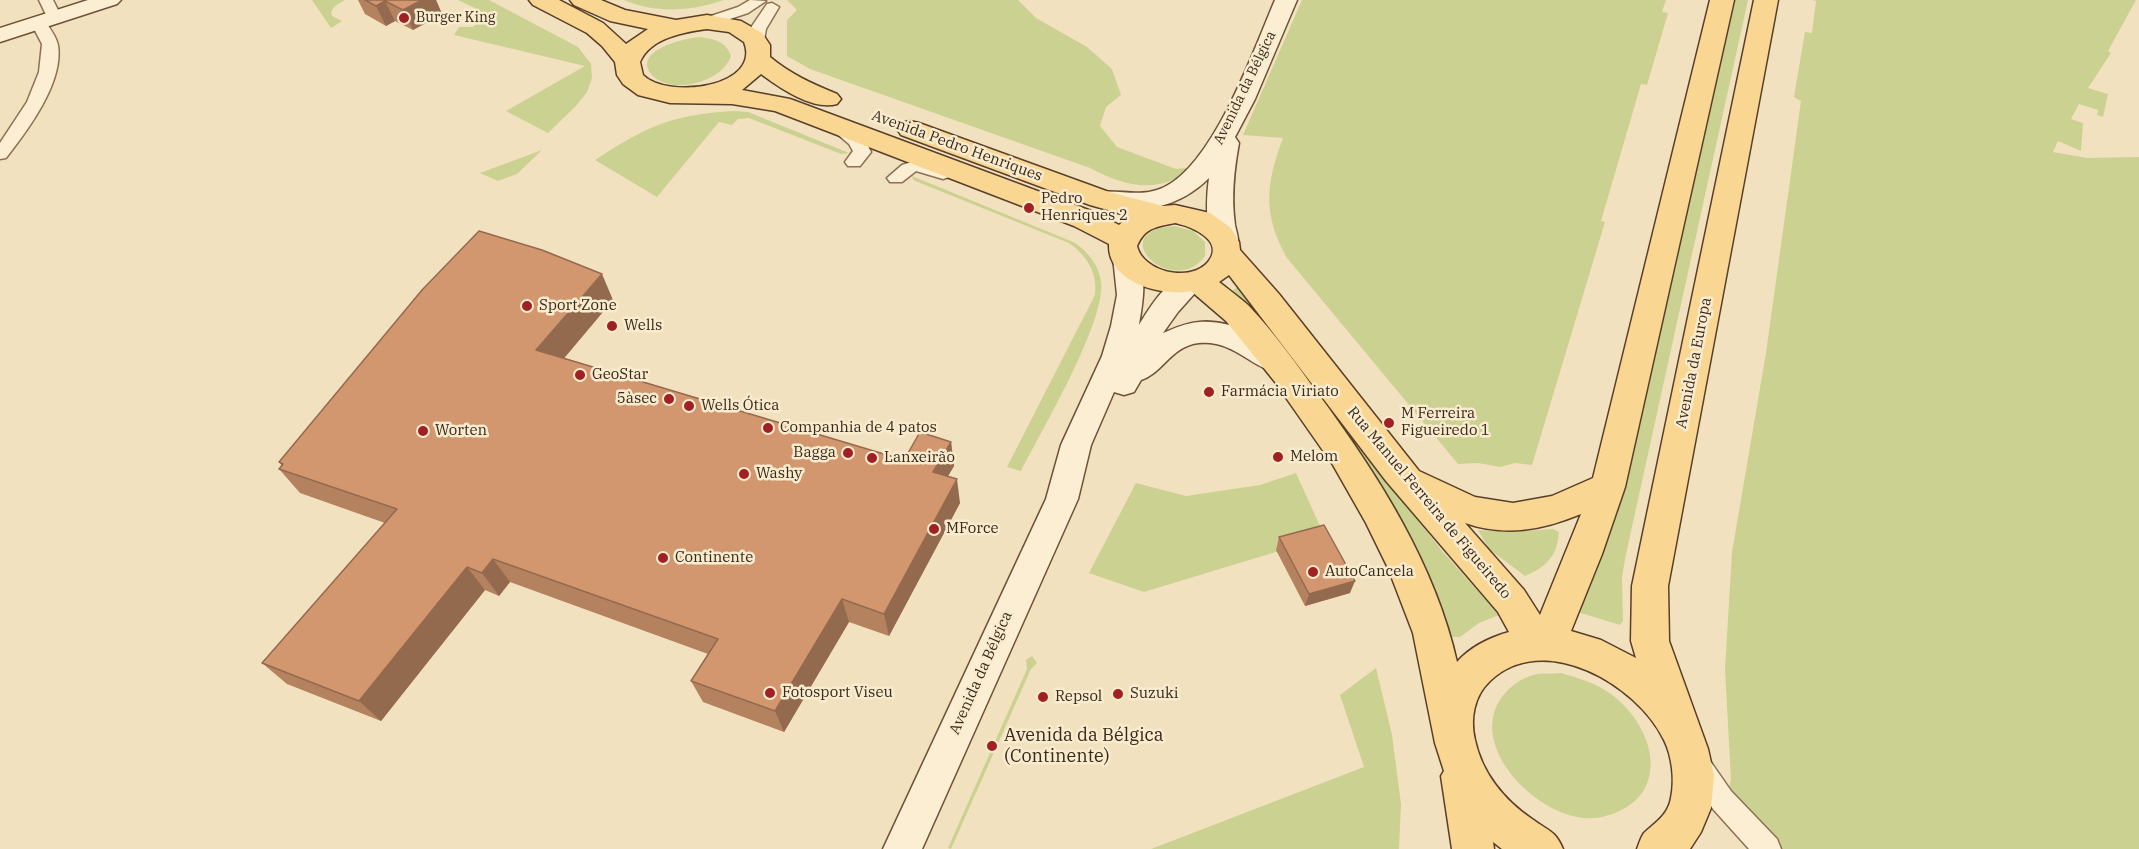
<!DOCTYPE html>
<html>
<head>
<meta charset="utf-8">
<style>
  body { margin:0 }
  canvas { display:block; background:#f2e1be }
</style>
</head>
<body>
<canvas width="2139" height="849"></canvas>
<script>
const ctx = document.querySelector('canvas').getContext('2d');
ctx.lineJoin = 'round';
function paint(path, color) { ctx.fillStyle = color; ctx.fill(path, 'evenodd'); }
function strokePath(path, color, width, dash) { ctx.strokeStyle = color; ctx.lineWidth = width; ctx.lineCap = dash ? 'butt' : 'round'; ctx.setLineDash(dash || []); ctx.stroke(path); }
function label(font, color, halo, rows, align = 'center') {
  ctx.font = font + ' "IBM Plex Serif",serif'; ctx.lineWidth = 5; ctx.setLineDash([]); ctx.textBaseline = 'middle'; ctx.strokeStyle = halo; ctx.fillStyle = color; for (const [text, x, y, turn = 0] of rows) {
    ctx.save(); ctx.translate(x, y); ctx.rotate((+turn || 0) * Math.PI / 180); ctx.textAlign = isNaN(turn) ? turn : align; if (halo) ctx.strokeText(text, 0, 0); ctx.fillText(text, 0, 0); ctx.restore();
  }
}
const green = new Path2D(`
  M312 0H345L335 6 331 12 332 16 342 21 331 28Z
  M458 0H489L578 47 591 64 592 78 587 92 576 106 548 133 506 111 585 66 454 35 459 27H473L485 16 475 14V8Z
  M624 0H724C692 11 656 14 624 0Z
  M787 0H1018L1036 18 1087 47 1112 69 1121 95 1106 107 1100 126 1117 147 1176 169 1194 167C1159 195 1126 187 1090 168L810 69 787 56V20L797 10Z
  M1302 0H1666L1662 12 1668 13 1647 85 1641 84 1601 221 1605 222 1532 465 1515 463 1500 467 1478 463 1458 464 1287 258C1262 214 1266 183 1283 138L1243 135Z
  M1733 0H1748L1626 554 1622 577 1623 621 1620 625 1571 610Z
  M1812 0H2136L2108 51 2111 53 2088 88 2108 94 2103 117 2097 115 2098 110 2079 104 2071 119 2083 123 2081 151 2058 141 2053 152 2087 158 2139 157V849H1778L1728 791 1731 780 1725 669 1732 552 1766 353 1801 101 1794 97 1805 32 1812 33 1816 1Z
  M700 37C714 39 726 41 731 56 723 82 671 96 652 75 631 50 686 38 700 37Z
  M734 111 748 112 849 153 841 154 749 118 738 119 732 125 719 122 657 197 595 160C647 126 671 115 734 111Z
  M542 150 517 174 498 181 480 173Z
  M912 176 1073 242C1087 250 1099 265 1101 282 1106 322 1041 431 1021 471L1007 467 1095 295C1098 273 1087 256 1069 243L913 180Z
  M1174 226 1193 231 1205 242V256C1173 300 1102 231 1174 226Z
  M1238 287 1404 503 1443 552 1499 615 1479 623 1460 637H1452L1448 634 1411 540 1383 489 1230 292Z
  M1296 473 1325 537 1144 592 1089 573 1136 483 1186 496 1260 485Z
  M1553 529 1559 532C1557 557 1546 567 1525 576L1489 549 1478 530 1507 532Z
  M1032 656 1037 663 1031 669 951 849 948 848 1027 669 1026 660Z
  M1376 668 1392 735 1401 804 1399 849H1151L1364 767 1340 695Z
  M1561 673C1578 678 1596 683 1611 694 1659 730 1672 801 1602 817 1545 830 1457 742 1507 691 1515 683 1525 676 1538 674 1545 673 1553 674 1561 673Z`);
const street = new Path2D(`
  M39 0H53L62 18 59 21H49Z
  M750 0 766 1 748 13 712 25 707 27 699 22 702 19 738 7Z
  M772 3 779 7 766 29 764 40 756 45 751 43 748 40 750 29 767 4Z
  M39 18 44 20C49 27 56 36 58 45 64 82 28 130 6 158L0 159V143L27 102 39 72 42 44 31 23Z
  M837 122C852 126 865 138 871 152L860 166H848L845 162 853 151 849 144 829 127 831 123Z
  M918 160 949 169 952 173 949 177 943 179 916 171 902 182H890L887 178 902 165Z
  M1697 752 1706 755 1731 791 1777 839 1781 849H1749L1713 809 1684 764 1688 755Z`);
const secondary = new Path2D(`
  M88 0H121L117 4 0 42V28Z
  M1275 0H1297L1255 99 1235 137 1239 143C1234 170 1231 197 1235 225 1237 235 1241 243 1235 252L1226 255 1217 252C1205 233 1206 200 1209 178 1178 209 1136 216 1094 205L1090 199 1094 193C1114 188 1136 197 1157 190 1211 174 1254 49 1275 0Z
  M1126 248 1135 251C1148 272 1143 302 1139 325 1151 305 1173 268 1200 276L1204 283 1178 312 1163 333C1175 328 1186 323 1199 322 1226 319 1276 337 1289 362L1285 370C1258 378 1238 339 1199 343 1171 346 1163 373 1141 380L1134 392 1124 395 1114 392 1091 445 1078 499 922 849H883L1046 499 1061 445 1102 356 1111 326 1117 295 1113 257 1117 251Z`);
const primary = new Path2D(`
  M529 0H559L603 23 626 44 648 29 610 21 574 5 570 0H601L625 10 676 20 707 15 741 21 762 33 770 45V57C790 74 813 84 837 94L841 99 837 104C813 111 780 88 761 74L742 90 790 99 1094 212 1119 225 1129 216 1090 205 901 135 897 129 901 123 910 121 919 123 1109 192 1163 206 1175 205 1210 213 1231 228 1239 242 1240 250 1279 294 1419 471 1475 497 1513 503 1552 496 1593 478 1710 0H1734L1625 487 1602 554 1571 631 1601 640 1636 658 1631 641 1632 586 1754 0H1778L1668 586 1669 641 1708 749 1714 776 1711 808 1701 832 1690 849H1637C1639 844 1641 837 1644 833 1656 822 1668 815 1671 798 1675 780 1672 756 1664 740 1637 684 1543 630 1490 681 1474 696 1470 719 1475 740 1482 773 1504 800 1532 819 1548 831 1555 830 1563 849H1502L1493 842 1494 849H1452L1441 776 1444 771 1435 743 1413 633 1388 568 1366 523 1333 465 1275 382 1226 321 1191 291C1161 297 1107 282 1109 244L1074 226 775 111 732 104 670 103 638 95 623 84 617 75 615 62 602 46 587 33 533 5ZM707 29 729 32 744 42C762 87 668 100 643 75L640 62C650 38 684 32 707 29ZM1175 223C1190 226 1226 240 1208 262 1190 283 1143 272 1137 246 1145 227 1157 227 1175 223ZM1229 275 1386 481 1498 612 1509 632C1491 637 1470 647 1457 662 1435 564 1378 475 1319 395 1297 365 1274 332 1248 305 1239 297 1229 290 1219 282ZM1581 514 1540 615 1524 590 1465 523C1506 537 1542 530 1581 514Z`);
const wall = new Path2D(`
  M358 0H436L442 14 413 30 395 21 386 26 365 14Z
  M613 300 564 358 904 460 951 442 954 466 948 476 960 503 889 636 849 622 784 732 703 702 691 681 708 654 510 582 499 596 485 590 381 721 287 684 262 663 385 523 300 493 279 469 282 466 279 462Z
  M1279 537 1350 593 1305 606 1276 550Z`);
const shadedWall = new Path2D(`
  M422 0H436L442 14 413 30 403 10Z
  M385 1 395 21 386 26 376 6Z
  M602 274 613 300 550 375 536 350Z
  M951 442 954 466 936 496 933 472Z
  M957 479 960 503 889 636 884 614Z
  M493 559 510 582 499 596 482 573Z
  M467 567 485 590 381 721 359 701Z
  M1355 581 1350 593 1305 606 1309 594Z
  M842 599 849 622 784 732 775 711Z`);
const building = new Path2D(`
  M365 0H422L403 10 385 1 376 6Z
  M479 231 542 250 602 274 536 350 904 460 920 432 951 442 933 472 957 479 884 614 842 599 775 711 691 681 718 639 493 559 482 573 467 567 359 701 262 663 397 509 279 469 283 464 279 462 422 290Z
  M1324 525 1355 581 1309 594 1279 537Z`);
const markers = [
  [404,18,6,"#a02024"],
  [1029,208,6,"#a02024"],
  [527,306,6,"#a02024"],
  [612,326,6,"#a02024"],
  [580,375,6,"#a02024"],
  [1209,392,6,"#a02024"],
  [669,399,6,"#a02024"],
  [689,406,6,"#a02024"],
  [1389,423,6,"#a02024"],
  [768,428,6,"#a02024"],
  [423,431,6,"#a02024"],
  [848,453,6,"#a02024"],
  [1278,457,6,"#a02024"],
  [872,458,6,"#a02024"],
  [744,474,6,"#a02024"],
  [934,529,6,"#a02024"],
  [663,558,6,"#a02024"],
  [1313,572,6,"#a02024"],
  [770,693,6,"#a02024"],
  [1118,694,6,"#a02024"],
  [1043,697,6,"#a02024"],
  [992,746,6,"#a02024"]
];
const farPoinames = [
  ["Burger King",416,18]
];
const farStreetnames = [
  ["Avenida da Bélgica",1245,88,-64]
];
const streetNames = [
  ["Avenida Pedro Henriques",957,146,20],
  ["Avenida da Europa",1694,363,-79],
  ["Rua Manuel Ferreira de Figueiredo",1429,503,50],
  ["Avenida da Bélgica",981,673,-66]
];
const poiNames = [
  ["Pedro",1041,199],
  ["Henriques 2",1041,216],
  ["Sport Zone",539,306],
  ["Wells",624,326],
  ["GeoStar",592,375],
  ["Farmácia Viriato",1221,392],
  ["5àsec",657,399,"right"],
  ["Wells Ótica",701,406],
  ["M Ferreira",1401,414],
  ["Figueiredo 1",1401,431],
  ["Companhia de 4 patos",780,428],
  ["Worten",435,431],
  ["Bagga",836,453,"right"],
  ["Melom",1290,457],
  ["Lanxeirão",884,458],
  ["Washy",756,474],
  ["MForce",946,529],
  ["Continente",675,558],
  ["AutoCancela",1325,572],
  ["Fotosport Viseu",782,693],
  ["Suzuki",1130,694],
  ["Repsol",1055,697]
];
const nearPoinames = [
  ["Avenida da Bélgica",1004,736],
  ["(Continente)",1004,757]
];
paint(green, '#cbd191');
strokePath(street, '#8c7155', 3);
strokePath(secondary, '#6d5238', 3);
strokePath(primary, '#593f2a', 3);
paint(street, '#fceed2');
paint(secondary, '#fceed2');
paint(primary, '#f9d692');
paint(wall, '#b58260');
paint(shadedWall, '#946a4e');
paint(building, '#d39770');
strokePath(building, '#946a4e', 1.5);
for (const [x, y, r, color] of markers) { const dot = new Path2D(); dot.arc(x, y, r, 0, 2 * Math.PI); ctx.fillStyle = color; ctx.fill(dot); strokePath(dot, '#f8ebce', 2); }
label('14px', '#3a291b', '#f8ebce', farPoinames, 'left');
label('14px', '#3a291b', '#f8ebce', farStreetnames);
label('15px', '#3a291b', '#f8ebce', streetNames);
label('15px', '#3a291b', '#f8ebce', poiNames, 'left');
label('18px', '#3a291b', '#f8ebce', nearPoinames, 'left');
</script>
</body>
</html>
